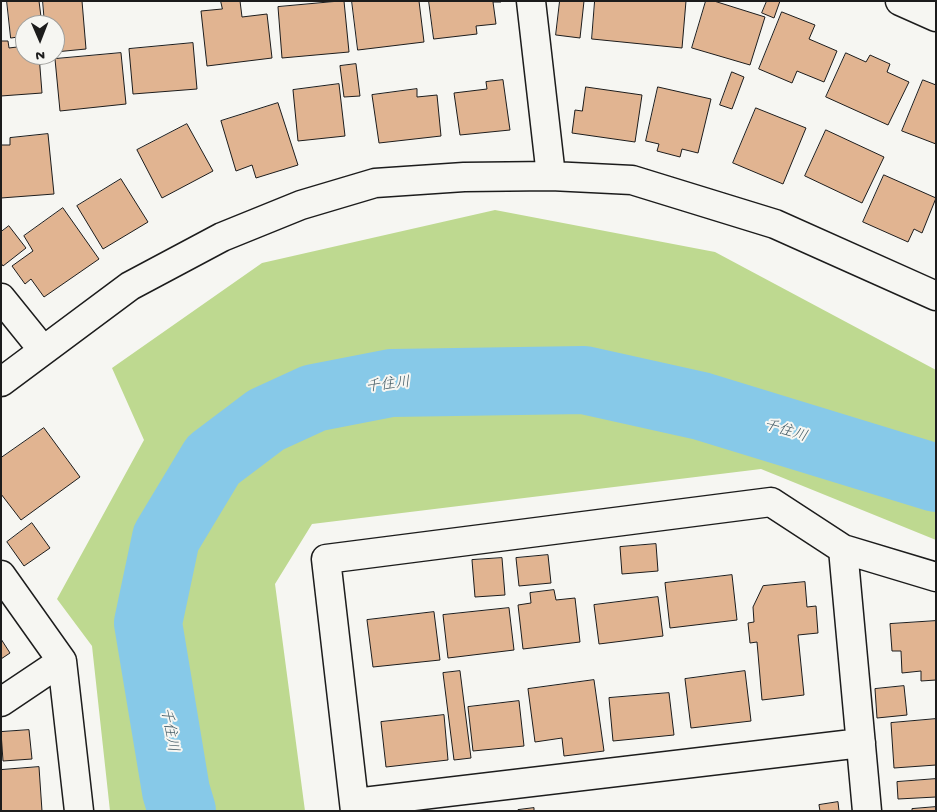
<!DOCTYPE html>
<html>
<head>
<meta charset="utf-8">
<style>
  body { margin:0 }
  #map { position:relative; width:937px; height:812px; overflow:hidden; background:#f6f6f2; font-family:"Gochi Hand",sans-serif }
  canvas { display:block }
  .frame { position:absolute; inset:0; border:2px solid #1c1c1c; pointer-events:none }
  .north { position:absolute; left:15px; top:15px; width:50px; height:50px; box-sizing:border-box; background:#f6f6f2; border:1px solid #9f9f9c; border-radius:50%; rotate:179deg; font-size:14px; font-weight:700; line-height:20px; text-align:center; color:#1c1c1c }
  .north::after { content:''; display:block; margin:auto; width:18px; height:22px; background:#1c1c1c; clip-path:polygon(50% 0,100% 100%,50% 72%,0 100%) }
</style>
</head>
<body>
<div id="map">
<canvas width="937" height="812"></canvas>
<div class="frame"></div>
<div class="north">N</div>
</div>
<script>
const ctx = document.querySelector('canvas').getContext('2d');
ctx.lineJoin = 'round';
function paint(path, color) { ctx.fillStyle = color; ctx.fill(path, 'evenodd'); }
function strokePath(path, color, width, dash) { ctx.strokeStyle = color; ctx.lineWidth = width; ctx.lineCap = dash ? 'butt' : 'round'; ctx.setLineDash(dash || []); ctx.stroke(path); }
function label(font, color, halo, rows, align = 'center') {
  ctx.font = font + ' "Gochi Hand","Klee One",sans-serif'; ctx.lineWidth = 4; ctx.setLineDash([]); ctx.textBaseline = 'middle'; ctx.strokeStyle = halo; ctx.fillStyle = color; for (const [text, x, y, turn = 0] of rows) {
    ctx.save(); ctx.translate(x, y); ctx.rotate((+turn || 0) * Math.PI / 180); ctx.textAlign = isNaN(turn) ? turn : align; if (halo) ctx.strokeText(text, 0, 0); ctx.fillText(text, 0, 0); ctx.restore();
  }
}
const green = new Path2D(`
  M495 210 715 252 936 370V540L761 469 312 524 275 584 305 811H110L92 646 57 599 144 440 112 368 262 263Z`);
const river = new Path2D(`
  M182 811 176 791 148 623 166 538 213 460 266 420 314 398 391 383 584 380 701 406 936 478`);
const building = new Path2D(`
  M7 1H39L42 25H25V36L11 38Z
  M43 1H82L86 49 55 52V25H45Z
  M221 1H240L242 17 267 14 272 58 207 66 201 11 222 9Z
  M344 1 349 52 282 58 278 7Z
  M352 1H419L424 42 358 50Z
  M429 1H501V2H493L496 24 476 26 477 34 434 39Z
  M560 1H584L580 38 556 35Z
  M595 1H686L682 48 592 39Z
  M706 1H714L765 17 750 65 692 48Z
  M767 1H780L774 18 762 13Z
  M782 12 815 25 809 39 837 51 824 82 797 71 792 83 759 69Z
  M1 41H8L9 48 25 46V55H39L42 93 1 96Z
  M193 43 197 89 133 94 129 49Z
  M121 53 126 104 60 111 55 59Z
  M846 53 866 62 870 55 890 64 887 72 909 82 888 125 826 97Z
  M356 64 360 96 344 97 340 66Z
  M732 72 744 77 732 109 720 105Z
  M503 80 510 130 460 135 454 93 487 89 486 82Z
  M923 80 936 85V144L902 131Z
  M339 84 345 136 298 141 293 90Z
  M586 87 642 95 635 142 572 133 575 110 582 111Z
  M658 87 711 99 698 153 682 149 680 157 657 151 659 144 646 141Z
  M417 89V97L437 95 441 136 379 143 372 95Z
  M278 103 298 165 256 178 252 165 236 171 221 121Z
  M756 108 806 128 783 184 733 163Z
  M187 124 213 171 162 198 137 150Z
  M826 130 884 157 862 203 805 176Z
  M48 134 54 194 1 198V145H10V138Z
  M884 175 936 198 922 233 914 229 908 242 863 222Z
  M121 179 148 222 103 249 77 206Z
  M63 208 99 259 44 297 31 279 25 284 12 266 33 251 24 236Z
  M9 226 26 248 3 266 1 263V232Z
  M44 428 80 477 21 520 1 494V458Z
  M32 523 50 548 24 566 7 542Z
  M656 544 658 571 622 574 620 547Z
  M548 555 551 583 519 586 516 558Z
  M502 558 505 595 475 597 472 560Z
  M732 575 737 620 670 628 665 583Z
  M805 582 807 607 816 606 818 633 798 635 804 695 762 700 757 642 750 643 748 623 754 622 753 607 763 586Z
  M554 590 556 600 575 598 580 642 523 649 518 605 531 603 530 593Z
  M658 597 663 636 599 644 594 605Z
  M509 608 514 650 448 658 443 615Z
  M434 612 440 660 373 667 367 620Z
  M936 621V680L921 681V671L902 673 901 651H892L890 624Z
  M1 639 10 653 1 659Z
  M460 671 471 758 454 760 443 673Z
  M745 671 751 721 691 728 685 679Z
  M594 680 604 751 564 756 562 738 535 742 528 689Z
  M904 686 907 715 877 718 875 689Z
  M669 693 674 735 613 741 609 698Z
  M519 701 524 746 473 751 468 707Z
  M444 715 448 760 386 767 381 722Z
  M936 719V765L894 768 891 723Z
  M29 730 32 759 3 761 1 732Z
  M39 767 42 811H1V770Z
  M936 779V797L898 799 897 782Z
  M838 802 839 811H820L819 805Z
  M936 807V811H912V809Z
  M534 808V811H518V810Z`);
const street = new Path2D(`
  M531 1 551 176
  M900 1 936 17
  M1 298 43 350
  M1 382 130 286 222 237 301 205 375 183 464 177 551 176 632 180 775 224 936 296
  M843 549 867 811
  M1 575 62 661 79 811
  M1 702 62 661
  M355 803 861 743
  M355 811 326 559 771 502 843 549 936 577`);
const waterNames = [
  ["千住川",388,386,-7],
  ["千住川",785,432,17],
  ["千住川",168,730,80]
];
paint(green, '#bed990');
strokePath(river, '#87c9e8', 68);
paint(building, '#e1b491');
strokePath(building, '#1c1c1c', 1);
strokePath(street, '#1c1c1c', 31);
strokePath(street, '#f6f6f2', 28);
label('italic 15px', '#415963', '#f6f6f2', waterNames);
</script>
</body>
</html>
